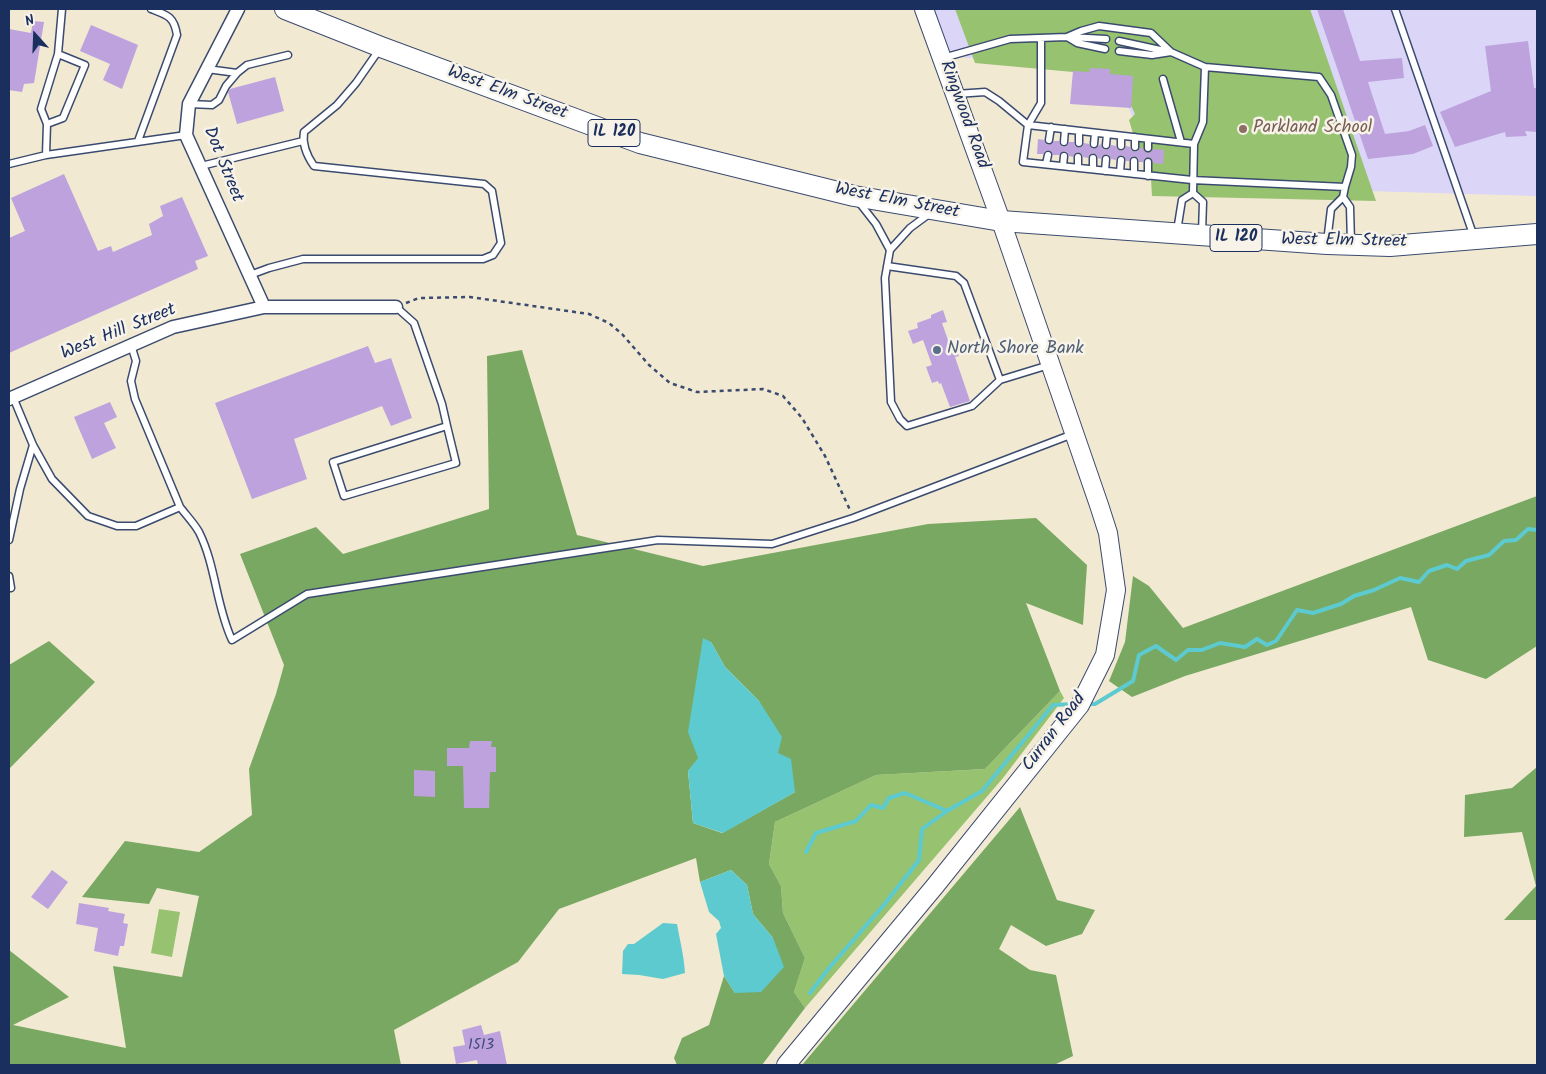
<!DOCTYPE html>
<html>
<head>
<meta charset="utf-8">
<style>
  body { margin:0 }
  #map { position:relative; width:1546px; height:1074px; overflow:hidden; background:#f1e9d2; font-family:Kalam,sans-serif }
  canvas { display:block }
  .frame { position:absolute; inset:0; border:10px solid #1b2f5e; pointer-events:none }
  .north { position:absolute; left:10px; top:10px; width:50px; height:50px; -webkit-text-stroke:4px #f7f3e8; paint-order:stroke; rotate:340deg; font-size:14px; font-weight:700; line-height:20px; text-align:center; color:#1b2f5e }
  .north::after { content:''; display:block; margin:auto; width:18px; height:22px; background:#1b2f5e; clip-path:polygon(50% 0,100% 100%,50% 72%,0 100%) }
</style>
</head>
<body>
<div id="map">
<canvas width="1546" height="1074"></canvas>
<div class="frame"></div>
<div class="north">N</div>
</div>
<script>
const ctx = document.querySelector('canvas').getContext('2d');
ctx.lineJoin = 'round';
function paint(path, color) { ctx.fillStyle = color; ctx.fill(path, 'evenodd'); }
function strokePath(path, color, width, dash) { ctx.strokeStyle = color; ctx.lineWidth = width; ctx.lineCap = dash ? 'butt' : 'round'; ctx.setLineDash(dash || []); ctx.stroke(path); }
function label(font, color, halo, rows, align = 'center') {
  ctx.font = font + ' Kalam,sans-serif'; ctx.lineWidth = 5; ctx.setLineDash([]); ctx.textBaseline = 'middle'; ctx.strokeStyle = halo; ctx.fillStyle = color; for (const [text, x, y, turn = 0] of rows) {
    ctx.save(); ctx.translate(x, y); ctx.rotate((+turn || 0) * Math.PI / 180); ctx.textAlign = isNaN(turn) ? turn : align; if (halo) ctx.strokeText(text, 0, 0); ctx.fillText(text, 0, 0); ctx.restore();
  }
}
const built = new Path2D(`
  M934 9H1537V196L1163 185 1113 73 951 56Z`);
const green = new Path2D(`
  M955 9H1310L1376 201 1152 196 1150 162 1138 150 1129 120 1135 114 1117 76 975 63Z
  M1060 691 1064 698 1003 778 805 1008 794 992 805 958 783 913 781 886 769 864 775 822 876 775 985 769Z
  M159 909 180 912 172 957 151 953Z`);
const forest = new Path2D(`
  M522 350 577 535 703 566 928 524 1036 518 1087 565 1083 625 1026 603 1060 691 985 769 876 775 775 822 769 864 781 886 783 913 805 958 794 992 805 1008 762 1065H677L674 1058 682 1038 709 1025 724 976 735 993 773 938 753 914 747 885 731 870 700 882 696 858 559 909 518 962 394 1030 401 1065H9V950L69 997 13 1025 126 1048 113 966 182 977 199 896 157 888 149 904 82 897 125 841 199 852 252 815 249 769 276 694 284 665 240 554 316 527 343 554 489 509 487 356ZM711 642 725 667 759 701 778 753 795 792 722 833 693 823 688 771 699 758Z
  M1537 496V646L1486 679 1428 660 1411 607 1185 676 1132 697 1109 681 1125 642 1133 576 1149 586 1183 628Z
  M49 641 95 682 9 769V665Z
  M1537 767V920H1504L1536 886 1522 832 1464 837 1465 795 1512 788Z
  M1020 807 1057 900 1095 910 1082 934 1046 946 1011 925 999 949 1030 970 1056 975 1073 1056 1054 1065H802Z`);
const water = new Path2D(`
  M703 638 711 642 725 667 759 701 782 737 778 753 791 759 795 792 723 833 693 823 688 771 698 758 688 732Z
  M731 870 747 885 753 914 773 938 784 967 761 992 735 993 724 976 716 934 721 928 719 921 709 912 700 882Z
  M663 923 677 924C680 941 684 956 685 973L663 979 639 975 622 974 623 951 628 944H634Z`);
const stream = new Path2D(`
  M1087 704H1095L1133 681 1139 655 1156 646 1176 660 1188 650H1202L1220 643 1245 647 1257 639 1267 645 1276 641 1297 610 1313 613 1341 604 1354 596 1374 590 1400 578 1419 582 1429 571 1447 565 1457 569 1466 561 1489 555 1504 541 1516 540 1528 529 1537 530
  M806 852 816 833 856 821 871 805 883 808 889 798 905 793 947 811 982 791 1053 705 1073 704
  M810 993 829 968 883 906 919 860 922 829 947 811`);
const building = new Path2D(`
  M1317 9H1343L1360 61 1402 58 1404 78 1368 82 1385 134 1409 131 1425 125 1433 146 1413 154 1368 159Z
  M33 21 44 22 34 83 24 84 22 92 9 90V29L31 33Z
  M91 25 138 45 122 89 103 80 110 64 80 51Z
  M1528 41 1534 88H1537V132L1525 131 1527 136 1506 137 1505 132 1455 147 1440 112 1491 91 1485 46Z
  M1090 68 1110 69V74L1133 76 1131 108 1070 104 1073 71 1089 72Z
  M275 77 284 111 237 124 228 92 230 89Z
  M1038 139 1044 140 1046 144 1049 145 1054 141H1059L1060 145 1063 147 1067 146 1069 142H1074L1075 146 1079 148 1082 147 1084 143 1089 144 1091 148 1094 149 1101 144 1103 149 1106 150 1110 148 1111 145 1116 146 1117 149 1121 151 1124 150 1126 146 1130 147 1131 150 1135 152 1138 151 1140 148H1143L1144 151 1148 153 1151 152 1153 149 1164 150 1163 164 1153 163 1152 159 1148 157 1145 158 1143 162H1139L1138 158 1134 156 1131 157 1129 161H1126L1124 156 1121 155 1117 157 1116 160 1111 159 1109 155 1106 154 1102 156 1101 159 1098 158 1097 155 1093 153 1090 154 1088 158 1083 157 1082 154 1078 152 1075 153 1073 157 1069 156 1067 152 1064 151 1059 155H1053L1049 150 1045 151 1043 154H1037Z
  M64 174 98 251 111 246 113 252 152 235 149 224 163 216 160 206 182 197 208 256 195 261 198 269 9 353V238L25 231 11 198Z
  M943 310 947 322 942 323 949 343 953 341 959 356 955 357 970 401 950 407 941 383 939 384 938 381 932 383 926 367 932 365 923 340 913 344 908 331 918 328 917 323 931 318V315Z
  M368 346 375 363 391 358 412 418 391 426 382 406 294 439 307 479 252 499 215 403Z
  M110 402 117 417 104 423 116 448 92 459 74 417Z
  M470 741H492L491 747H496V772H490L489 808H464L463 766H447V748H469Z
  M414 770 435 771V797L414 796Z
  M52 870 68 882 48 909 31 897Z
  M79 903 109 908 108 911 125 914 123 923 128 924 124 946H120L118 956 94 951 98 928 76 924Z
  M481 1025 484 1035 500 1031 507 1065H478L477 1060 456 1064 453 1047 465 1045 462 1030Z`);
const path = new Path2D(`
  M406 303 419 298 470 297 589 314 609 323 622 334 649 365 670 383 697 392 763 389 783 396 802 418 825 456 850 510`);
const lane = new Path2D(`
  M1395 9 1474 237
  M1067 37 1081 31 1099 26 1151 33 1171 52
  M1069 37 1106 39
  M1041 38V103L1028 125 1023 162 1192 180 1345 187 1343 197 1331 209 1327 242
  M1119 41 1165 51
  M1119 51 1152 55 1171 52 1205 67 1319 77 1331 95 1352 155 1351 167 1345 187
  M58 54 62 9
  M943 58 1010 39 1067 37 1077 43 1105 49
  M207 69 237 73 247 65 288 55
  M1163 79 1181 142
  M956 94 985 92 999 101 1028 125 1194 144 1193 193 1203 202 1202 233
  M189 104 212 105 219 100 226 86 237 73
  M1148 139V148
  M1049 140 1051 127
  M138 141 177 35C174 16 167 15 151 9
  M1064 142 1065 129
  M1079 143V131
  M1094 144 1095 133
  M1194 144 1203 122 1205 67
  M1106 145 1107 134
  M1121 146V136
  M1135 147V137
  M46 155 47 124 41 109 58 54 85 65 63 118 47 124
  M9 164 46 155 186 135
  M1046 164 1048 155
  M201 166 303 141
  M1063 166 1064 156
  M1078 168V157
  M1093 169V158
  M1105 171 1106 159
  M1120 172 1121 160
  M1134 174V161
  M1148 176V162
  M1343 197 1350 207 1351 243
  M858 201 876 224 890 250
  M929 214 910 228 890 250 885 278 891 402 900 419 907 426 972 406 1000 380 1049 365
  M1177 231 1182 200 1193 193
  M887 266 956 276 964 283 1000 380
  M250 275 269 268 303 259H483L493 255 501 243 492 191 484 184 314 166C307 156 302 144 304 132L337 105 356 83 379 50
  M396 307 414 323 442 404 447 426 333 462 344 496 456 463 447 426
  M13 397 33 445 52 479 88 516 117 526H136L180 507 135 399 131 381 136 361 131 345
  M180 507C186 515 194 523 199 532 216 566 216 606 232 640L307 594 658 540 772 544 853 518 1073 434
  M9 540 20 489 33 445
  M9 576 11 588`);
const street = new Path2D(`
  M238 9 189 104 186 135 264 307
  M9 399 173 327 264 307H396`);
const secondary = new Path2D(`
  M786 1065 935 886 1080 705 1105 655 1116 590 1108 533 1099 505 1001 221 924 9`);
const primary = new Path2D(`
  M285 9 381 47 640 143 854 196 1001 221 1327 244 1390 246 1537 234`);
const markers = [
  [1243,129,5,"#8d6e63"],
  [937,350,5,"#5c6f8a"]
];
const numberNames = [
  ["1513",481,1046]
];
const shields = [
  [614,133,52],
  [1236,238,52]
];
const shieldNames = [
  ["IL 120",614,133],
  ["IL 120",1236,238]
];
const streetNames = [
  ["West Elm Street",507,94,20],
  ["Ringwood Road",963,115,70],
  ["Dot Street",222,165,68],
  ["West Elm Street",897,202,11],
  ["West Elm Street",1344,242,1],
  ["West Hill Street",119,333,-22],
  ["Curran Road",1055,733,-53]
];
const educationNames = [
  ["Parkland School",1253,129]
];
const serviceNames = [
  ["North Shore Bank",947,350]
];
paint(built, '#dbd6f7');
paint(green, '#97c270');
paint(forest, '#79a862');
paint(water, '#5ccacf');
strokePath(stream, '#5ccacf', 4);
paint(building, '#bda2dd');
strokePath(lane, '#3b4b6f', 9);
strokePath(street, '#3b4b6f', 15);
strokePath(secondary, '#3b4b6f', 20);
strokePath(primary, '#3b4b6f', 22);
strokePath(path, '#3b4b6f', 2.5, [4, 4]);
strokePath(lane, '#fff', 6);
strokePath(street, '#fff', 12);
strokePath(secondary, '#fff', 18);
strokePath(primary, '#fff', 20);
for (const [x, y, r, color] of markers) { const dot = new Path2D(); dot.arc(x, y, r, 0, 2 * Math.PI); ctx.fillStyle = color; ctx.fill(dot); strokePath(dot, '#f7f3e8', 2); }
label('15px', '#444c7e', null, numberNames);
for (const [x, y, w] of shields) { const box = new Path2D(); box.roundRect(x - w / 2, y - 13.5, w, 27, 4); ctx.fillStyle = '#f7f3e8'; ctx.fill(box); strokePath(box, '#1b2f5e', 1); }
label('bold 16px', '#1b2f5e', null, shieldNames);
label('18px', '#1b2f5e', '#f7f3e8', streetNames);
label('18px', '#785e54', '#f7f3e8', educationNames, 'left');
label('18px', '#4e5e75', '#f7f3e8', serviceNames, 'left');
</script>
</body>
</html>
